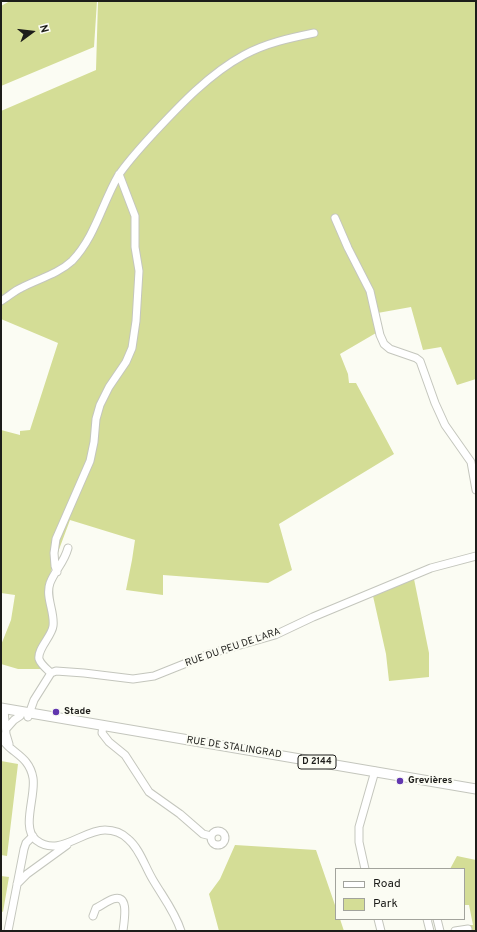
<!DOCTYPE html>
<html>
<head>
<meta charset="utf-8">
<style>
  body { margin:0 }
  #map { position:relative; width:477px; height:932px; overflow:hidden; background:#fbfcf3; font-family:Overpass,sans-serif }
  canvas { display:block }
  .frame { position:absolute; inset:0; border:2px solid #1d1d1a; pointer-events:none }
  .legend { position:absolute; left:335px; top:868px; width:130px; height:52px; box-sizing:border-box; background:#fbfcf3; border:1px solid #a2a39c; margin:0; padding:5px 7px; list-style:none; font-size:12px; color:#1d1d1a }
  .legend li { display:flex; align-items:center; gap:8px; height:20px }
  .legend b { width:20px; border:1px solid #a2a39c }
  .north { position:absolute; left:12px; top:12px; width:40px; height:40px; -webkit-text-stroke:3px #fbfcf3; paint-order:stroke; rotate:75deg; font-size:11px; font-weight:700; line-height:16px; text-align:center; color:#1d1d1a }
  .north::after { content:''; display:block; margin:auto; width:14px; height:18px; background:#1d1d1a; clip-path:polygon(50% 0,100% 100%,50% 72%,0 100%) }
</style>
</head>
<body>
<div id="map">
<canvas width="477" height="932"></canvas>
<div class="frame"></div>
<ul class="legend">
<li><b style="height:5px;background:#fff"></b>Road</li>
<li><b style="height:11px;background:#d4dd96"></b>Park</li>
</ul>
<div class="north">N</div>
</div>
<script>
const ctx = document.querySelector('canvas').getContext('2d');
ctx.lineJoin = 'round';
function paint(path, color) { ctx.fillStyle = color; ctx.fill(path, 'evenodd'); }
function strokePath(path, color, width, dash) { ctx.strokeStyle = color; ctx.lineWidth = width; ctx.lineCap = dash ? 'butt' : 'round'; ctx.setLineDash(dash || []); ctx.stroke(path); }
function label(font, color, halo, rows, align = 'center') {
  ctx.font = font + ' Overpass,sans-serif'; ctx.lineWidth = 4; ctx.setLineDash([]); ctx.textBaseline = 'middle'; ctx.strokeStyle = halo; ctx.fillStyle = color; for (const [text, x, y, turn = 0] of rows) {
    ctx.save(); ctx.translate(x, y); ctx.rotate((+turn || 0) * Math.PI / 180); ctx.textAlign = isNaN(turn) ? turn : align; if (halo) ctx.strokeText(text, 0, 0); ctx.fillText(text, 0, 0); ctx.restore();
  }
}
const green = new Path2D(`
  M10 1H97L94 47 1 86V6Z
  M98 1H476V379L457 385 441 347 423 350 411 307 372 314 376 333 340 354 348 374 349 383H356L394 454 279 524 292 570 268 583 163 575V595L126 590 132 560 135 540 70 520 51 571 46 594 52 619 51 627 35 657 42 669H18L1 664V645L11 620 15 595 1 593V430L20 435V431L30 430 58 343 1 319V111L96 70Z
  M414 579 429 653V677L389 681 386 654 373 596Z
  M1 761 18 764 7 856 1 855Z
  M235 845 316 850 336 908V919H340L344 931H219L209 894 220 879Z
  M457 856 476 860V931H470L468 925H473L469 905H464V869H450Z
  M1 876 9 877 3 912 1 911Z`);
const minor = new Path2D(`
  M335 218 348 248 370 291 380 335 384 344 390 349 416 358 420 361 435 403 445 425 471 462 476 490
  M1 301C8 297 14 291 21 288 38 279 58 274 72 261 95 237 102 204 118 176 128 161 141 147 153 134 180 105 209 74 244 55 266 43 290 38 314 33
  M57 572 55 566 54 553 56 539 90 461 94 442 96 419 100 405 109 387 126 362 132 348 136 321 139 271 135 247V216L119 174
  M51 673 56 671 84 673 133 679 154 676 209 654 275 635 313 617 431 568 476 556
  M4 709 6 734 9 744
  M28 717 34 700 51 673C47 669 41 665 39 659 37 649 52 636 53 626 55 612 45 597 50 583 55 570 64 563 68 548
  M103 725 102 733 109 742 125 755 149 792 180 814 203 834 211 836
  M6 729 14 720 20 716
  M1 736C8 753 29 754 33 778 36 796 21 828 36 840 59 858 82 830 105 830 113 830 122 833 128 839 140 849 145 867 153 880 163 897 175 912 181 931
  M211 838a7 7 0 1 1 14 0a7 7 0 1 1-14 0Z
  M365 869 359 842V827L375 771
  M17 884 27 874 67 845
  M93 916 96 908C101 906 107 901 113 899 130 893 124 921 123 931
  M378 919 381 931
  M428 919H427L430 931
  M437 919 440 931
  M8 931 24 849 26 843 33 836
  M455 931 468 929`);
const major = new Path2D(`
  M1 708 476 789`);
const markers = [
  [56,712,4,"#6137af"],
  [400,781,4,"#6137af"]
];
const shields = [
  [317,762,38]
];
const shieldNames = [
  ["D 2144",317,762]
];
const streetNames = [
  ["RUE DU PEU DE LARA",233,648,-19],
  ["RUE DE STALINGRAD",234,748,9]
];
const poiNames = [
  ["Stade",64,712],
  ["Grevières",408,781]
];
paint(green, '#d4dd96');
strokePath(minor, '#c4c6bd', 9);
strokePath(major, '#c4c6bd', 11);
strokePath(minor, '#fff', 7);
strokePath(major, '#fff', 9);
for (const [x, y, r, color] of markers) { const dot = new Path2D(); dot.arc(x, y, r, 0, 2 * Math.PI); ctx.fillStyle = color; ctx.fill(dot); strokePath(dot, '#fbfcf3', 1.5); }
for (const [x, y, w] of shields) { const box = new Path2D(); box.roundRect(x - w / 2, y - 7, w, 14, 3); ctx.fillStyle = '#fbfcf3'; ctx.fill(box); strokePath(box, '#1d1d1a', 1); }
label('bold 9px', '#1d1d1a', null, shieldNames);
label('10px', '#1d1d1a', '#fbfcf3', streetNames);
label('bold 10px', '#1d1d1a', '#fbfcf3', poiNames, 'left');
</script>
</body>
</html>
